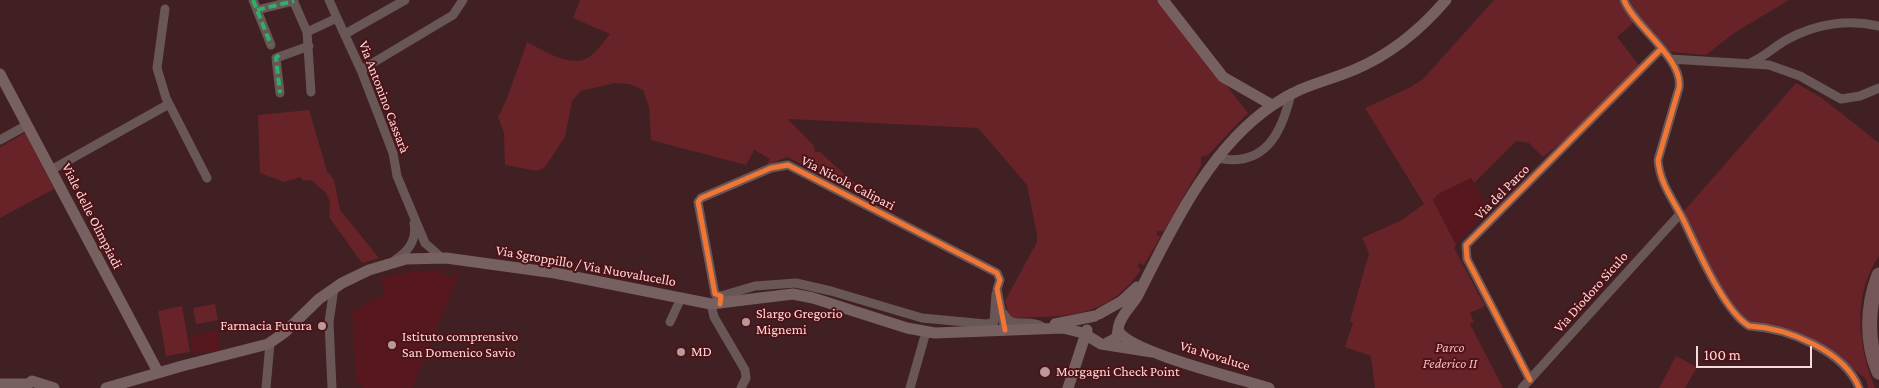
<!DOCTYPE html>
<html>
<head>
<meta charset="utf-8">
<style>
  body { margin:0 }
  #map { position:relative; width:1879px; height:388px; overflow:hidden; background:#402022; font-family:"Crimson Pro",serif }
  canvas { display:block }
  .scale { position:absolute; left:1696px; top:346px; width:116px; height:22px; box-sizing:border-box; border:2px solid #fadad9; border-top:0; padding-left:6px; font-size:15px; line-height:18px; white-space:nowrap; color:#fadad9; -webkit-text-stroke:4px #4e1217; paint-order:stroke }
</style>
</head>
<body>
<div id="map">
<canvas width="1879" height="388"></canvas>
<div class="scale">100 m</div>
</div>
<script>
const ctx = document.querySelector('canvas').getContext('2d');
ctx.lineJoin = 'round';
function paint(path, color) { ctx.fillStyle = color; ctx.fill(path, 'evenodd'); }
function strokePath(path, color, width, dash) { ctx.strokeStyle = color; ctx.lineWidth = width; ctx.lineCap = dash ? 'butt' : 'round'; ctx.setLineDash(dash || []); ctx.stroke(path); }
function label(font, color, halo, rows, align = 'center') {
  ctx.font = font + ' "Crimson Pro",serif'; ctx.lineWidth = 4; ctx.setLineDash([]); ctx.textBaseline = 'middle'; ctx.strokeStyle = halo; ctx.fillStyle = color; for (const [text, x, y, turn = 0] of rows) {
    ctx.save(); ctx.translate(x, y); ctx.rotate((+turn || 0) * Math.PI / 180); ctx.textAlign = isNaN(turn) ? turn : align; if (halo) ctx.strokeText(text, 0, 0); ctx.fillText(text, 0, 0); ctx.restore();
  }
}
const built = new Path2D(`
  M1471 177 1488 207V212L1456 245 1433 200 1438 194Z
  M461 269 413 388H364L356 382 352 312 363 307 362 304 384 295 381 277 409 272 441 270V273L452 278Z
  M217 330 221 350 193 354 190 336Z`);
const green = new Path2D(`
  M580 0H1160L1248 113 1208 155 1201 157V166L1164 231H1157V236H1161L1144 265 1139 263 1137 266 1141 270C1106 320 1065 316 1010 318L1005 301 1037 242V235L1027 185 978 128 788 119 814 146 815 152H820L850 179 898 213 787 157 767 165 770 159 754 150 746 165 651 140 649 107 643 90 630 84 615 83 581 91 572 101 565 137 545 167 537 171 505 165 504 133 498 117 508 96 527 42C543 50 571 69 589 57 597 52 604 41 610 34L573 18Z
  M1494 0H1620L1634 22 1617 37 1639 65 1567 138 1543 157 1529 143 1516 141 1474 183 1471 178 1438 194 1433 200 1456 245 1454 248 1485 306 1470 313 1474 322 1470 324 1503 388H1375L1371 356 1345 347 1353 323 1350 321 1369 253 1362 238 1400 221 1424 204 1365 108 1411 87 1423 79Z
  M1629 0H1789L1734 33 1706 55 1671 52 1638 15Z
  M1796 83 1822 98 1879 143V256C1852 295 1858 345 1875 388H1868L1866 379 1833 353 1750 323 1726 297 1687 220 1684 211Z
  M309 110 327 171 334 180 340 210 379 258 362 263 329 217 330 202 326 193 311 180 303 181 301 177 284 182 260 173 258 115Z
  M25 133 54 189 0 218V147Z
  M215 304 218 320 196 324 193 308Z
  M182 306 190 352 166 356 158 311Z
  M1676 356 1697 367 1685 388H1659Z`);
const street = new Path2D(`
  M253 0 271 45
  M293 0 307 32 337 18 329 0
  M1624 0C1634 26 1684 59 1679 88L1658 160C1660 185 1675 202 1685 223 1698 250 1724 311 1749 326 1787 328 1845 351 1859 388
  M165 9 157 68 166 98 207 178
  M257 10 294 1
  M337 18 361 70 393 153 397 176 425 243 442 258
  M307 32 311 92
  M345 34 405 0
  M1670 59 1769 65 1800 76 1841 99 1860 96 1879 88
  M1752 62C1765 56 1775 46 1788 39 1816 24 1848 19 1879 26
  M361 70 453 15 463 0
  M280 93 276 58 309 46
  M0 140 27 125
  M1217 158C1265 168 1282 133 1291 93
  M51 170 169 104
  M395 260C409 251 417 240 414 223
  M721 296 755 286 796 283 831 291 922 318 986 324 994 322 996 294
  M711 304 714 317 745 370 746 378 741 388
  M720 304 721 296 715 294 698 202 701 198 771 168 788 165 997 273 1000 280 997 289 1005 330
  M1004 314C1012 330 1027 318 1041 326
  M670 322 681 298
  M1530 380 1467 259 1466 245 1661 49
  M266 388 270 343
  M332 388 329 322 334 288
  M910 388 926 332
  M1522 388 1680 214`);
const secondary = new Path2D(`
  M1163 0 1223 77 1272 105
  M0 74 158 372
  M1099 314 1122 301 1137 287
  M1055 324 1095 316
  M1118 330C1128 352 1241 379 1269 388
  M1105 344 1116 338C1119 332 1117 326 1121 320 1125 311 1133 304 1138 295 1172 228 1209 148 1273 105 1301 85 1326 82 1356 69 1391 54 1422 28 1446 0
  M0 384H26
  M23 388 32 381 54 388
  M106 388 182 366 268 344 284 333 319 299 342 283 369 270 406 259 446 258 555 273 711 304 793 294 813 298 907 328 935 333 1063 328 1083 333 1101 344 1152 352
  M1068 388 1087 330`);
const highway = new Path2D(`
  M1879 275C1867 306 1866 342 1879 372`);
const quiet = new Path2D(`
  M253 0 271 45
  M257 10 294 1
  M279 55 276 58 280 93`);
const cycleway = new Path2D(`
  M1624 0C1634 26 1684 59 1679 88L1658 160C1660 185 1675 202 1685 223 1698 250 1724 311 1749 326 1787 328 1845 351 1859 388
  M720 304 721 296 715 294 698 202 701 198 771 168 788 165 997 273 1000 280 997 289 1005 330
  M1530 380 1467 259 1466 245 1661 49`);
const markers = [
  [746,322,5,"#b99999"],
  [322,326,5,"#b99999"],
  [392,345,5,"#b99999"],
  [681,352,5,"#b99999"],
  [1045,372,6,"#b99999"]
];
const streetNames = [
  ["Via Antonino Cassarà",384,97,69],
  ["Via Nicola Calipari",848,183,27],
  ["Via del Parco",1502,192,-45],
  ["Viale delle Olimpiadi",92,216,63],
  ["Via Sgroppillo / Via Nuovalucello",586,266,10],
  ["Via Diodoro Siculo",1591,292,-48],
  ["Via Novaluce",1215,356,17]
];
const poiNames = [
  ["Slargo Gregorio",756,314],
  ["Mignemi",756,330],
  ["Farmacia Futura",312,326,"right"],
  ["Istituto comprensivo",402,337],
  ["San Domenico Savio",402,353],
  ["MD",691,352],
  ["Morgagni Check Point",1056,372]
];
const parkNames = [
  ["Parco",1450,348],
  ["Federico II",1450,364]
];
paint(built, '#57171e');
paint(green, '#672328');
strokePath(street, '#695657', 9);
strokePath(secondary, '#766060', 11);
strokePath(highway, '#755759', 15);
strokePath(quiet, '#2db169', 4, [8, 4]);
strokePath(cycleway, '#f07635', 5);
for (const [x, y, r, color] of markers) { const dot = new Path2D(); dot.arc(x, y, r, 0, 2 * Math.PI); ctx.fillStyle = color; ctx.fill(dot); strokePath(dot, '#4e1217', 2); }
label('14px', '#fadad9', '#4e1217', streetNames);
label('14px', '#fadad9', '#4e1217', poiNames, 'left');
label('italic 14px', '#f7bcbb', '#4e1217', parkNames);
</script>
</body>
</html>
